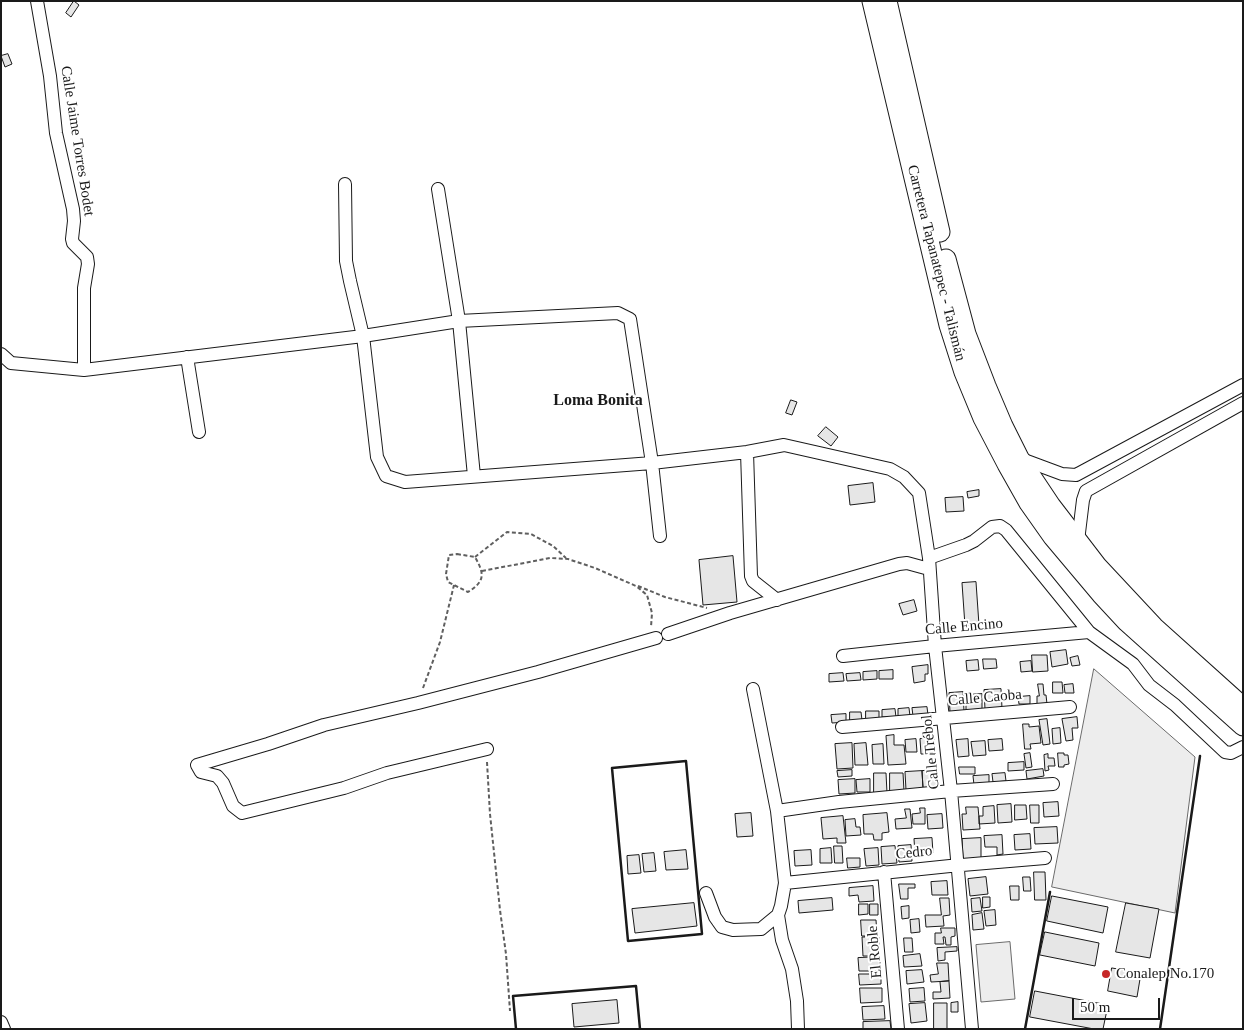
<!DOCTYPE html>
<html>
<head>
<meta charset="utf-8">
<style>
  body { margin:0 }
  #map { position:relative; width:1244px; height:1030px; overflow:hidden; background:#fff; font-family:"Times New Roman",serif }
  canvas { display:block }
  .frame { position:absolute; inset:0; border:2px solid #1a1a1a; pointer-events:none }
  .scale { position:absolute; left:1072px; top:998px; width:88px; height:22px; box-sizing:border-box; border:2px solid #1a1a1a; border-top:0; padding-left:6px; font-size:15px; line-height:18px; white-space:nowrap; color:#1a1a1a; -webkit-text-stroke:4px #fff; paint-order:stroke }
</style>
</head>
<body>
<div id="map">
<canvas width="1244" height="1030"></canvas>
<div class="frame"></div>
<div class="scale">50 m</div>
</div>
<script>
const ctx = document.querySelector('canvas').getContext('2d');
ctx.lineJoin = 'round';
function paint(path, color) { ctx.fillStyle = color; ctx.fill(path, 'evenodd'); }
function strokePath(path, color, width, dash) { ctx.strokeStyle = color; ctx.lineWidth = width; ctx.lineCap = dash ? 'butt' : 'round'; ctx.setLineDash(dash || []); ctx.stroke(path); }
function label(font, color, halo, rows, align = 'center') {
  ctx.font = font + ' "Times New Roman",serif'; ctx.lineWidth = 4; ctx.setLineDash([]); ctx.textBaseline = 'middle'; ctx.strokeStyle = halo; ctx.fillStyle = color; for (const [text, x, y, turn = 0] of rows) {
    ctx.save(); ctx.translate(x, y); ctx.rotate((+turn || 0) * Math.PI / 180); ctx.textAlign = isNaN(turn) ? turn : align; if (halo) ctx.strokeText(text, 0, 0); ctx.fillText(text, 0, 0); ctx.restore();
  }
}
const built = new Path2D(`
  M1094 669 1195 757 1175 913 1052 887Z
  M1010 942 1015 999 981 1002 976 945Z`);
const building = new Path2D(`
  M74 1 79 5 71 17 66 13Z
  M8 54 12 64 5 67 1 56Z
  M791 400 797 402 792 415 786 413Z
  M826 427 838 437 831 446 818 436Z
  M873 483 875 502 850 505 848 486Z
  M979 490V496L968 498 967 492Z
  M963 497 964 511 946 512 945 498Z
  M733 556 737 602 703 605 699 560Z
  M976 582 979 625 965 626 962 583Z
  M914 600 917 611 903 615 899 604Z
  M1066 650 1068 664 1052 667 1050 652Z
  M1032 655H1047L1048 671 1033 672Z
  M1078 656 1080 665 1072 666 1070 658Z
  M983 659H996L997 668 984 669Z
  M978 660 979 670 967 671 966 661Z
  M1031 661 1032 671 1021 672 1020 662Z
  M928 665V674H925V681L914 683 912 667Z
  M893 670V679H879V671Z
  M877 671V679L863 680V672Z
  M843 673 844 681 829 682V674Z
  M860 673 861 680 847 681 846 674Z
  M1053 682H1062L1063 693H1053Z
  M1038 684H1043L1044 695H1046L1047 704 1037 705V696H1039Z
  M1073 684 1074 693H1065L1064 685Z
  M1001 689 1002 708 985 709 984 690Z
  M963 692 964 711 950 712 949 693Z
  M982 694V709L966 710V695Z
  M1030 696V704H1019L1018 697Z
  M927 707 928 715 913 716 912 708Z
  M909 708 910 716H898V709Z
  M895 709 896 717H882V710Z
  M866 711H879V719H866Z
  M850 712H861L862 720 850 721Z
  M846 714V722L832 723 831 715Z
  M1077 717 1078 728H1072L1073 740 1066 741 1062 719Z
  M1047 719 1050 744 1043 745 1039 720Z
  M1023 724H1029V727L1039 726 1041 743 1030 744 1031 749H1025Z
  M1060 728 1061 743 1053 744 1052 729Z
  M894 735V745H904L906 764 888 765 886 736Z
  M934 738 935 754H921L920 739Z
  M916 739 917 752H906L905 740Z
  M968 739 969 756 958 757 956 740Z
  M1002 739 1003 750 989 751 988 740Z
  M985 741 986 755 973 756 971 742Z
  M852 743 853 768 837 769 835 744Z
  M866 743 868 765H855L854 744Z
  M883 744 884 764H873L872 745Z
  M1030 753 1032 767 1026 768 1024 754Z
  M1058 753H1064V755H1068L1069 764 1064 765V767H1059Z
  M1048 754V758H1054L1055 766H1048L1049 770 1045 771 1044 755Z
  M1024 762V770L1008 771V763Z
  M959 767H975V774H960Z
  M1043 769 1044 776 1027 779 1026 771Z
  M852 770V776L838 777 837 771Z
  M937 770 938 787 923 788 922 771Z
  M922 771 923 788 906 790 905 772Z
  M874 773H886L887 793H874Z
  M890 773H903L904 791H890Z
  M1005 773 1006 781 993 782 992 774Z
  M989 775V784L974 785 973 776Z
  M855 779V793L839 794 838 780Z
  M870 779V792H857L856 780Z
  M1058 802 1059 816 1044 817 1043 803Z
  M1011 804 1012 822 998 823 997 805Z
  M1015 805H1026L1027 819 1015 820Z
  M1030 805H1039V823H1031Z
  M994 806 995 823 979 824V816H983V807Z
  M966 807H978L980 829 963 830 962 814H966Z
  M920 808H925V824H913L912 814 920 813Z
  M905 809H910L912 828 896 829 895 819 906 818Z
  M751 813 753 836 737 837 735 814Z
  M887 813 889 832 882 833V840H874L873 834H864L863 815Z
  M942 814 943 828 928 829 927 815Z
  M843 816 846 843H837V838L823 839 821 818Z
  M855 819 856 827H860L861 835 846 836 845 820Z
  M1057 827 1058 843 1035 844 1034 828Z
  M1030 834 1031 849 1015 850 1014 835Z
  M1002 835 1003 854 997 855V847H985L984 836Z
  M932 838 933 853 915 854 914 839Z
  M981 838V858L963 859 962 839Z
  M911 845 912 861 899 862 898 846Z
  M834 846H842L843 863H835Z
  M895 846 897 863 882 864 881 847Z
  M831 848 832 863H820V849Z
  M878 848 879 865 866 866 864 849Z
  M686 850 688 869 666 870 664 852Z
  M811 850 812 865 795 866 794 851Z
  M654 853 656 871 644 872 642 854Z
  M639 855 641 873 628 874 627 856Z
  M847 858H860V867L848 868Z
  M1034 872H1045L1046 900H1035Z
  M986 877 988 894 970 896 968 879Z
  M1023 877H1030L1031 891H1024Z
  M947 881 948 895H932L931 882Z
  M899 884H915V888H908V899H901Z
  M873 886 874 901 859 902 858 895 849 896V888Z
  M1010 886H1019V900H1011Z
  M1052 896 1108 907 1103 933 1047 921Z
  M983 897H990V907L983 908Z
  M832 898 833 910 799 913 798 901Z
  M940 898H949L950 915 943 916 944 926 926 927 925 915H941Z
  M980 898 982 911 972 912 971 899Z
  M694 903 697 926 635 933 632 909Z
  M1126 903 1159 909 1150 958 1116 952Z
  M859 904H868V914L859 915Z
  M870 904H878V915H870Z
  M909 906V918L902 919 901 907Z
  M995 910 996 925 986 926 984 911Z
  M982 913 984 929 973 930 972 915Z
  M919 919 920 932 911 933 910 920Z
  M861 920H876L877 936H871V937H879V956H863L862 937H865V936H862Z
  M941 928H955V936L951 937V945H946L945 937H943L944 944H935V933H941Z
  M1045 932 1099 943 1095 966 1040 955Z
  M904 938H912L913 952H905Z
  M957 947V951L945 952V960L938 961 937 948Z
  M920 954 922 966 904 967 903 956Z
  M880 957V971H859L858 958Z
  M937 963H948L949 981 931 982 930 975 938 974Z
  M1112 968 1141 973 1137 997 1108 991Z
  M922 970 924 982 907 984 906 971Z
  M859 974H881V984L860 985Z
  M949 981 950 998 933 999V992H941L940 982Z
  M860 988H882V1002L861 1003Z
  M924 988 925 1001 910 1002 909 989Z
  M1035 991 1108 1005 1103 1029H1094L1030 1017Z
  M617 1000 619 1023 574 1027 572 1004Z
  M958 1002V1012H951V1003Z
  M925 1003 927 1021 911 1023 909 1004Z
  M934 1003H947V1029H934Z
  M884 1006 885 1019 863 1020 862 1007Z
  M890 1021 891 1029H863V1022Z`);
const path = new Path2D(`
  M457 554 475 557C484 573 486 581 468 592L448 582 446 574 449 555Z
  M475 557 507 532 531 534 553 546 566 558
  M482 571 550 558 568 559 595 568 636 586 647 595 652 613 651 627
  M638 586 665 597 707 608
  M423 688 440 642 454 585
  M487 762 490 814 500 910 506 954 510 1011`);
const minor = new Path2D(`
  M37 1 50 76 56 133 73 209 74 221 72 239 73 243 87 257 88 264 84 288V370
  M345 184 346 261 350 281 363 336 377 457 386 476 405 482 652 463 747 452 784 445 890 469 904 477 919 493 929 558 935 646 951 791 972 1029
  M438 189 459 321 474 476
  M1 354 11 363 84 370 363 336 459 321 618 313 630 319 652 463 660 536
  M187 357 199 432
  M747 452 751 576 753 581 777 600
  M1019 458 1062 474 1076 475 1243 385
  M1078 541 1083 500 1086 491 1243 403
  M929 558 966 545 974 541 992 527 1000 526 1006 530 1089 632 1133 664 1149 685 1175 705 1225 752 1231 753 1243 747
  M668 634 730 613 899 564 907 563 929 569
  M843 656 935 646 1089 632
  M753 689 777 811 785 883 781 906 778 915 782 940 792 969 797 1001 798 1029
  M842 727 1070 707
  M487 749 387 773 344 788 242 813 233 806 223 783 217 776 201 772 197 765 268 744 324 725 418 703 538 672 656 638
  M777 811 839 802 951 791 1053 784
  M884 872 898 1029
  M785 883 950 866 1045 858
  M706 893 715 917 722 927 733 930 761 929 778 915
  M1 1022 4 1029`);
const highway = new Path2D(`
  M872 1 949 325 964 372 983 418 1007 464 1029 503 1053 537 1101 594 1127 622 1243 726
  M887 1 940 232
  M946 259 966 334 986 386 1003 426 1019 458 1051 506 1097 566 1154 627 1243 707`);
const wall = new Path2D(`
  M686 761 702 934 628 941 612 768Z
  M516 1029 513 996 636 986 640 1029
  M1025 1029 1050 892
  M1160 1029 1200 756`);
const markers = [
  [1106,974,5,"#c62828"]
];
const streetNames = [
  ["Calle Jaime Torres Bodet",77,141,81],
  ["Carretera Tapanatepec - Talismán",936,263,76],
  ["Calle Encino",964,627,-5],
  ["Calle Caoba",985,698,-5],
  ["Calle Trébol",931,752,-96],
  ["Cedro",914,853,-6],
  ["El Roble",875,952,-95]
];
const poiNames = [
  ["Conalep No.170",1116,974]
];
const neighbourhoodNames = [
  ["Loma Bonita",598,401]
];
paint(built, '#ededed');
strokePath(built, '#6a6a6a', 1);
paint(building, '#e6e6e6');
strokePath(building, '#1a1a1a', 1);
strokePath(minor, '#1a1a1a', 14);
strokePath(highway, '#1a1a1a', 21);
strokePath(path, '#5f5f5f', 2, [4, 2.5]);
strokePath(minor, '#fff', 12);
strokePath(highway, '#fff', 19);
strokePath(wall, '#1a1a1a', 2.5);
for (const [x, y, r, color] of markers) { const dot = new Path2D(); dot.arc(x, y, r, 0, 2 * Math.PI); ctx.fillStyle = color; ctx.fill(dot); strokePath(dot, '#fff', 2); }
label('15px', '#1a1a1a', '#fff', streetNames);
label('15px', '#1a1a1a', '#fff', poiNames, 'left');
label('bold 16px', '#1a1a1a', '#fff', neighbourhoodNames);
</script>
</body>
</html>
